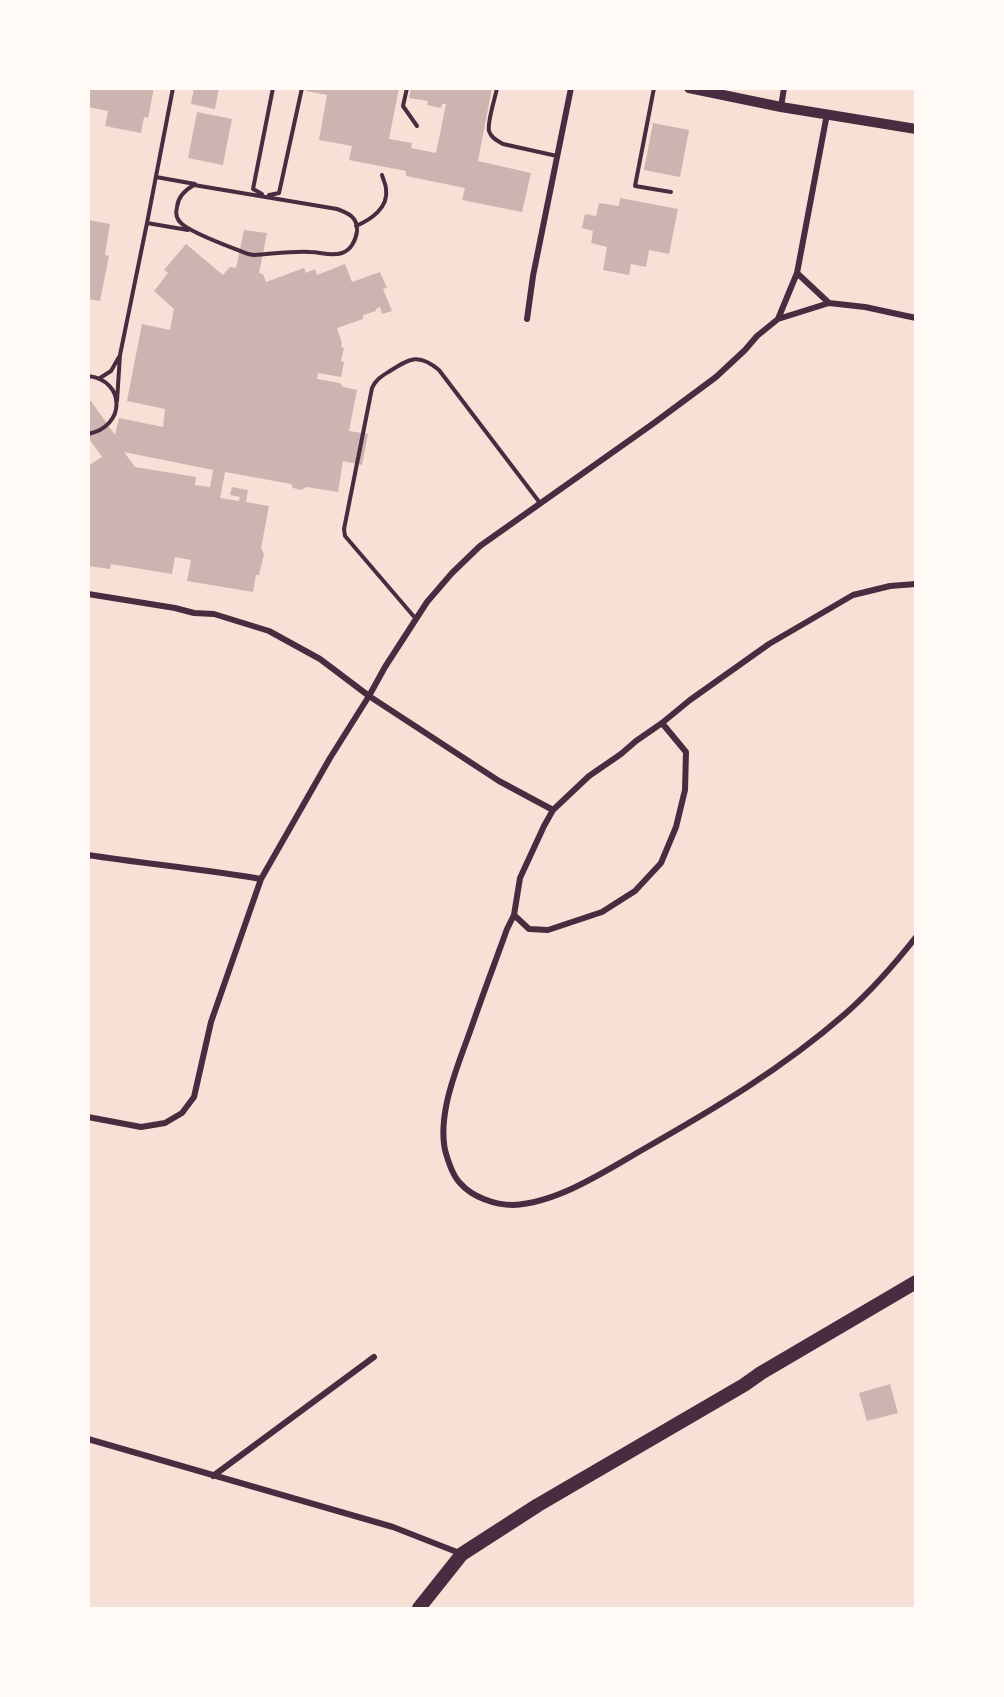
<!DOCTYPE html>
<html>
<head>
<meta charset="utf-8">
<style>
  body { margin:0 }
  #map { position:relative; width:1004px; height:1697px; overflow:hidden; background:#f7e1d7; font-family:Raleway,sans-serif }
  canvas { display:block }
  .frame { position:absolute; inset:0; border:90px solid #fffaf5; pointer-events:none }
</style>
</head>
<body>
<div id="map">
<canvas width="1004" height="1697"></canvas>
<div class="frame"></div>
</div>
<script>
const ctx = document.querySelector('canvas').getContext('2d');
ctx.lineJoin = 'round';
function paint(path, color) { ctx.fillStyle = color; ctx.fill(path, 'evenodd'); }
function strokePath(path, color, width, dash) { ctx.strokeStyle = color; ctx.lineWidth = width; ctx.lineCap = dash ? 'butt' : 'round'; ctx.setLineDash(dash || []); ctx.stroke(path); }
const building = new Path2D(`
  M88 88H154L148 118 144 117 141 133 105 126 108 111 88 107Z
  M194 88H219L215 109 191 104Z
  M306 88H399L389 139 412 143 411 148 436 153 446 104H442L441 108 427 105 428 101 409 98 411 88H492L478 161 531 173 522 212 462 200 465 188 406 176V171L349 160 352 146 319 140 327 95 306 91Z
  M197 112 232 119 223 165 188 158Z
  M653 123 689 130 680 177 644 170Z
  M620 198 678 209 669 254 649 250 646 267 631 264 629 275 603 270 607 247 591 243 593 231 582 228 585 214 596 216 599 203 619 206Z
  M88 220 110 224 105 255 109 256 100 301 88 299Z
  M244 230 267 233 259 273 263 274 266 282 304 268 306 273 315 269 317 275 345 264 352 282 380 272 387 288 383 289 392 311 382 314 380 307 376 309V311L363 315V319L337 328 342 343 341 347 344 348 341 361 344 362 341 377 318 373 317 379 340 383 343 387 357 390 349 431 368 434 362 465 343 461 338 492 306 487 301 490 293 488 291 484 225 472 220 498 239 501 240 497 230 495 232 487 248 490 246 502 269 506 261 548 264 554 259 575H256L253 592 187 581 191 560 175 557 172 574 111 564 110 569 88 566V466L102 457 88 437V403L91 401 115 435 119 418 163 427 165 409 127 401 142 324 170 330 174 309 154 291 168 273 164 270 186 244 223 275 230 267 236 268ZM124 452 213 470 210 487 195 485 196 477 135 467Z
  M890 1384 898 1413 867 1421 859 1393Z`);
const service = new Path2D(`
  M407 88 403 106 417 126
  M497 88C495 99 487 122 489 131 491 138 498 141 503 144L557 156
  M654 88 635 186 671 192
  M156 177 195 184
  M194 185 337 209C348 213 358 217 357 231 356 240 351 250 342 253 331 257 321 252 310 252 291 251 272 254 254 255L248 254C231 247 195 235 182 224 177 220 175 214 177 207 178 197 185 190 194 185Z
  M262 194 253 189 273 88
  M269 195 279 193 302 88
  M147 223 188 230
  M356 226C370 220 389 208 386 189 386 185 383 179 382 175
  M88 376C126 380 126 427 88 434
  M100 378 111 371 119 357
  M117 401 120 355 147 223 173 88
  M416 619 345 536 344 529 372 388C376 379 382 376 390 371 410 358 419 353 439 370L540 503`);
const minor = new Path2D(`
  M781 107 784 88
  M797 273 829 303 865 307 916 318
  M527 319 533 276 571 88
  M778 319 829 303
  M916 584 890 586 853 595 769 644 690 700 662 723 636 741 621 754 589 776 553 810 544 826 520 878 514 915 507 929C496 960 484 991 473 1023 460 1061 437 1110 445 1150 448 1161 452 1175 460 1183 472 1197 495 1205 513 1205 557 1203 604 1172 642 1150 714 1109 782 1069 845 1014 871 991 894 965 916 937
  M88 594 175 608 194 613 214 614 269 631 320 659 369 696 499 781 553 810
  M88 855C146 864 204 869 261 879
  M514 915 529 929 548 930 602 912 635 891 661 863 676 827 685 790 686 752 662 723
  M88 1117 141 1127 165 1123 182 1113 194 1097 211 1022 261 879 330 758 369 696 385 667 427 602 452 573 480 546 654 423 716 377 745 350 757 336 778 319 797 273 827 114
  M88 1439 393 1527 462 1554
  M213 1476 374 1357`);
const tertiary = new Path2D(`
  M689 88 781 107 916 129`);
const primary = new Path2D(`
  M419 1608 462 1554 538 1505 744 1385 761 1373 916 1282`);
paint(building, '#ccb4b1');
strokePath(service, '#4a2c40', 4);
strokePath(minor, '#4a2c40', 6);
strokePath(tertiary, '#4a2c40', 10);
strokePath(primary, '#4a2c40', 14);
</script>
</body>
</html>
